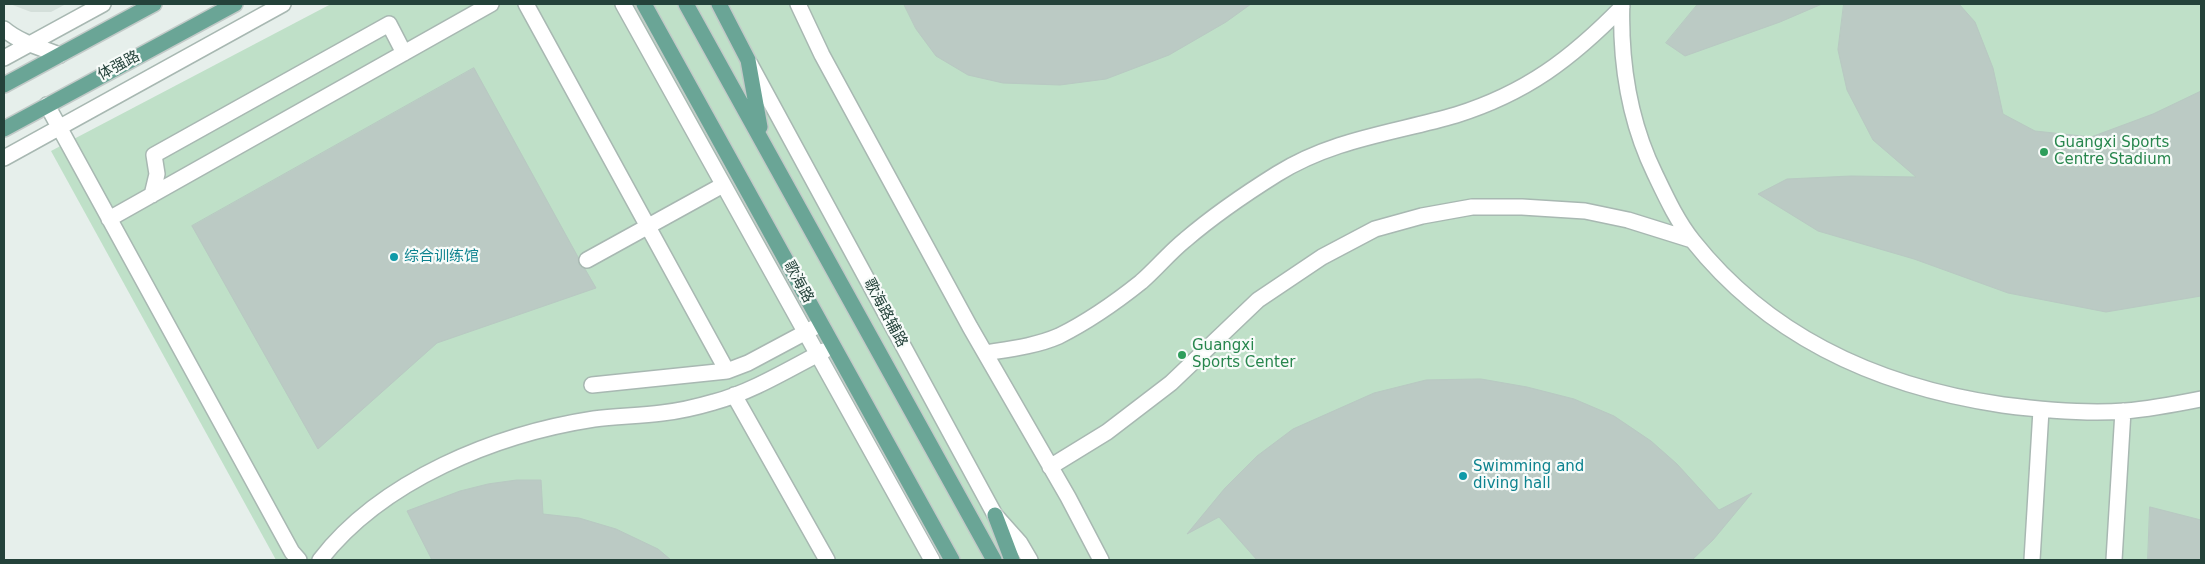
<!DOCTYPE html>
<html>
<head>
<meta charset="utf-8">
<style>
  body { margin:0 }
  #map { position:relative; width:2205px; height:564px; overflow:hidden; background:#e6efeb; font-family:"DejaVu Sans",sans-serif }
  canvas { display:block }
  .frame { position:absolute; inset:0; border:5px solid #24423a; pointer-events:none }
</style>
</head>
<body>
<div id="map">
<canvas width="2205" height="564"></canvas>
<div class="frame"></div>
</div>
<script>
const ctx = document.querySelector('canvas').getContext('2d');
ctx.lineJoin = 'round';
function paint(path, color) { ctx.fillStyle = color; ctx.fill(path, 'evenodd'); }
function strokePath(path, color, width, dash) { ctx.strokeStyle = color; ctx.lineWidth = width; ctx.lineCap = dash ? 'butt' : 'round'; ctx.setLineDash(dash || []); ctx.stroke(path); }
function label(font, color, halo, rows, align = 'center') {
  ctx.font = font + ' "DejaVu Sans","Noto Sans SC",sans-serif'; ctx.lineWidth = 4.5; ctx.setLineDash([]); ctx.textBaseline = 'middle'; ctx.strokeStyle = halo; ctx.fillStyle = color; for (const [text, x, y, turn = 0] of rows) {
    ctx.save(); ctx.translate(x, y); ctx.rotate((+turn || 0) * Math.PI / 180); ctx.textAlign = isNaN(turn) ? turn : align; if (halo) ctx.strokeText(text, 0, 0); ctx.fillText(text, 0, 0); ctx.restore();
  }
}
const built = new Path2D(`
  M10 4H66L51 12H31Z`);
const green = new Path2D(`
  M331 4H2201V560H276L51 151Z`);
const building = new Path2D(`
  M904 4H1251L1226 22 1169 55 1106 79 1060 85 1003 83 968 75 936 56 916 29Z
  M1698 4H1822L1780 22 1685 56 1666 43Z
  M1844 4H1959L1975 22 1993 68 2003 114 2035 131 2091 137 2153 114 2201 91V296L2106 312 2008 293 1914 259 1818 231 1758 194 1787 179 1851 176 1916 177 1873 140 1847 90 1838 50Z
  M474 68 578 257 579 265 585 269 596 288 437 343 318 449 192 226Z
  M1481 379 1527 387 1574 399 1614 416 1651 441 1677 464 1719 510 1752 493 1713 540 1692 560H1257L1219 517 1187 534 1225 488 1257 456 1293 429 1374 393 1426 380Z
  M517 480H541L543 514 579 518 616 529 658 549 671 560H432L407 511 460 491 488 484Z
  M2150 507 2201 520V560H2148Z`);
const minor = new Path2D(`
  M526 4 727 371
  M623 4 932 560
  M798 4 822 55 970 327 1068 497 1101 560
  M1622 4C1621 14 1622 26 1622 36 1624 84 1634 131 1655 174 1666 197 1677 221 1693 241 1771 339 1881 387 2003 405 2042 410 2084 414 2125 411 2150 409 2176 404 2201 399
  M4 29C19 42 41 48 60 55
  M4 58 103 4
  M750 64 995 515 1020 543 1030 560
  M47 105 292 552 299 560
  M4 158 283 4
  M152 195 157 174 154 155 389 24 404 53
  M109 219 491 4
  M587 260 723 185
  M985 353C1010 349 1036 346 1059 336 1087 322 1116 302 1141 282 1156 269 1169 253 1185 240 1213 216 1245 194 1277 174 1333 139 1394 133 1456 115 1526 93 1571 59 1622 7
  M592 385 727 371 748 363 821 324
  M734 395 827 560
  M1050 467 1107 432 1171 383 1258 300 1322 257 1375 229 1422 216 1472 207H1522L1585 211 1628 220 1692 240
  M320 560C382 480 496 434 594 419 616 416 639 416 662 413 680 411 697 407 714 402 752 392 789 369 824 351
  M2032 560 2041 410
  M2114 560 2123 411`);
const major = new Path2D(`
  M644 4 952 560
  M686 4 994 560
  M719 4 748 60 760 127
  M4 85 154 4
  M4 129 235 4
  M995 515 1012 560`);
const markers = [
  [2044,152,5,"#2e9e5b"],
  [394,257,5,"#0f9aa8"],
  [1182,355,5,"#2e9e5b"],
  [1463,476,5,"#0f9aa8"]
];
const streetNames = [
  ["体强路",119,66,-28],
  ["歌海路",798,282,61],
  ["歌海路辅路",885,313,62]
];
const leisureNames = [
  ["Guangxi Sports",2054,143],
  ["Centre Stadium",2054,160],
  ["Guangxi",1192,346],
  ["Sports Center",1192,363]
];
const cultureNames = [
  ["综合训练馆",404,257],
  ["Swimming and",1473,467],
  ["diving hall",1473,484]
];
paint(built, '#d4dfda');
paint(green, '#bfe0c8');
paint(building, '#bbcac4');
strokePath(building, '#b8c9c2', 1);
strokePath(minor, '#a8b8b2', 18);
strokePath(major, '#c2cac8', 18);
strokePath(minor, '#fff', 15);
strokePath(major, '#6aa596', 15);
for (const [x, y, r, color] of markers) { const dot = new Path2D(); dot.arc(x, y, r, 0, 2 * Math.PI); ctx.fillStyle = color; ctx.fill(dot); strokePath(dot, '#f7fbf9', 2); }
label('15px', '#24423a', '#f7fbf9', streetNames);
label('15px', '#27864d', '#f7fbf9', leisureNames, 'left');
label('15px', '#0d838f', '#f7fbf9', cultureNames, 'left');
</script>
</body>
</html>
